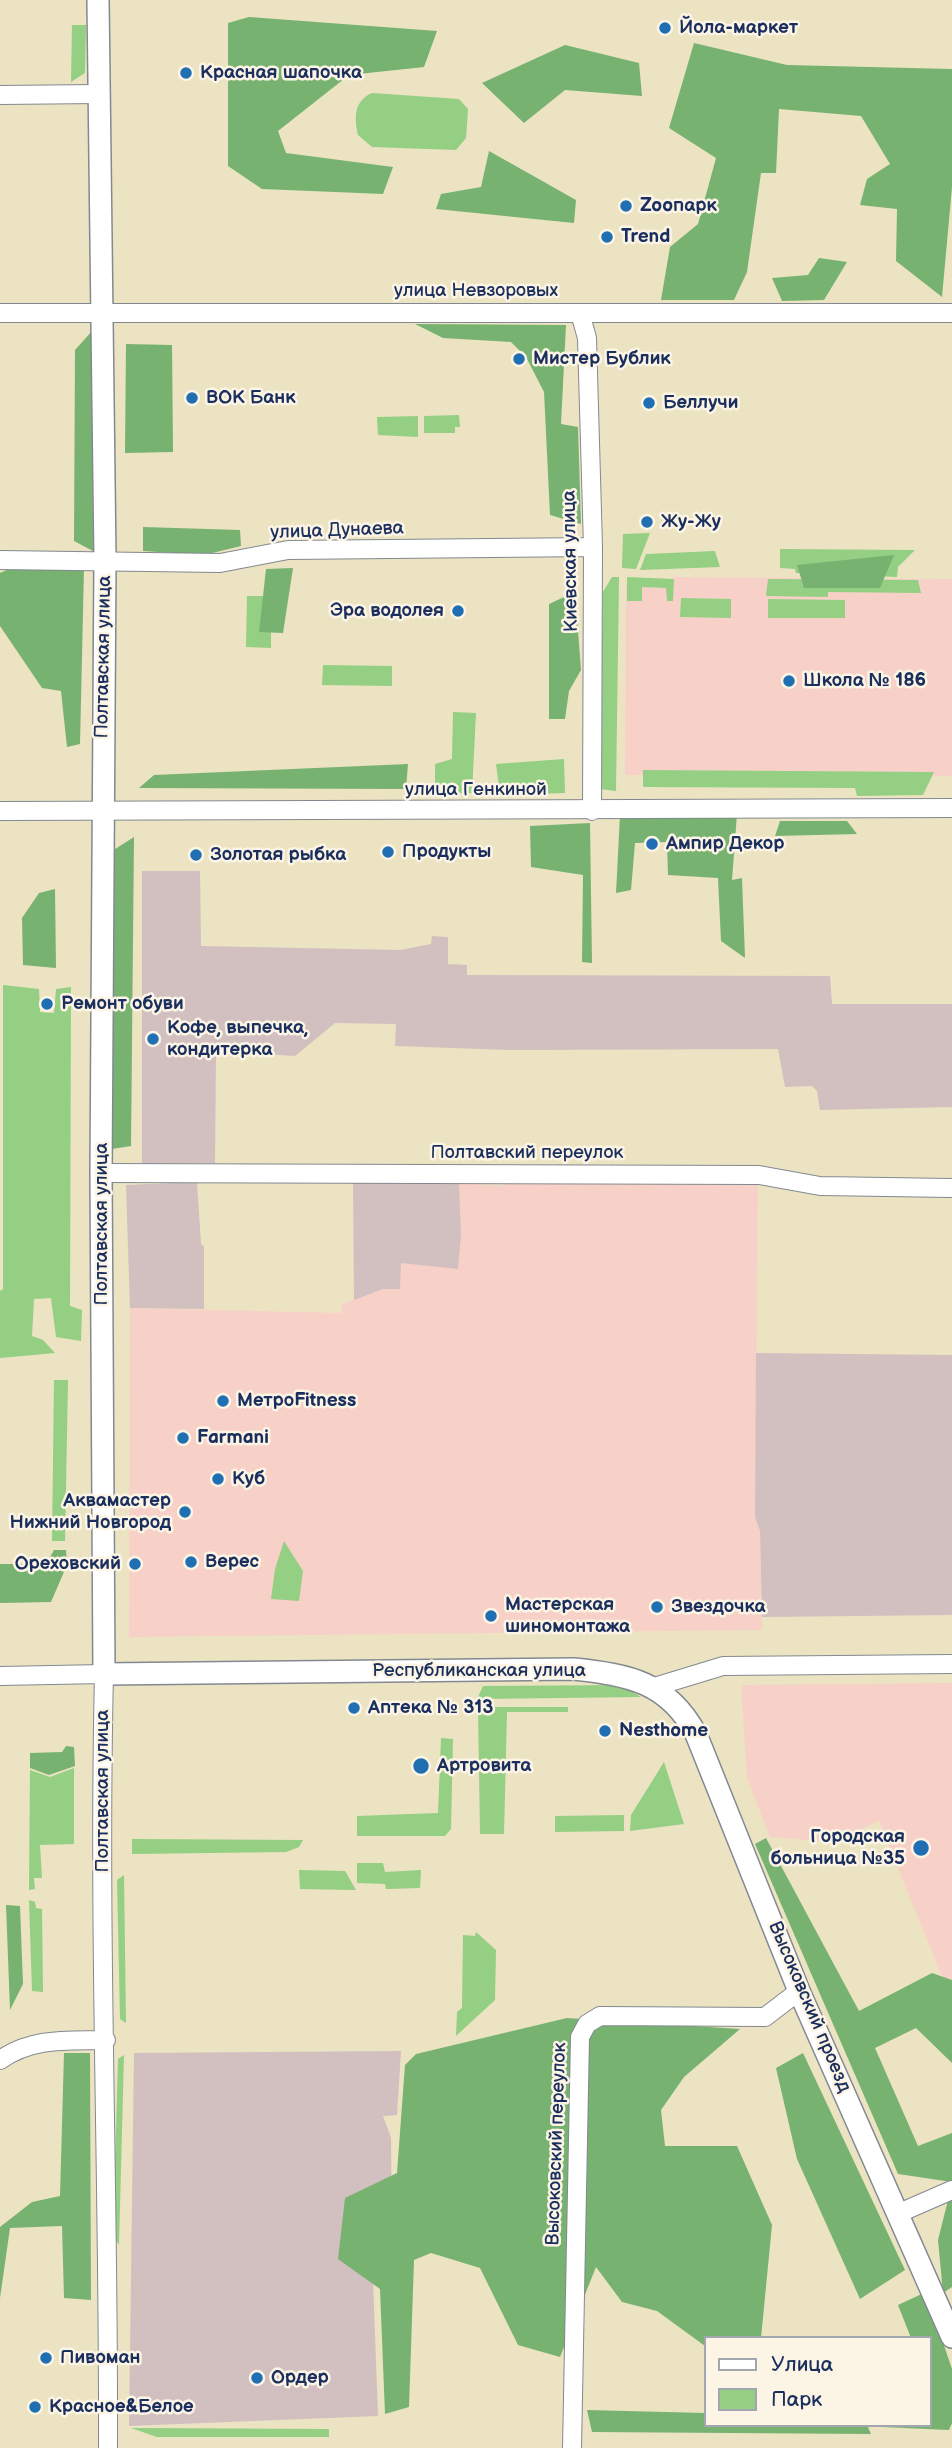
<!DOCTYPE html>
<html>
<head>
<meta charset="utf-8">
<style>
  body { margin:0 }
  #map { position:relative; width:952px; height:2448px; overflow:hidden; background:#ebe3c2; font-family:"Balsamiq Sans",sans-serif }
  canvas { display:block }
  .legend { position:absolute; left:704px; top:2336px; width:228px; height:91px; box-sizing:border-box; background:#fcf5e5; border:2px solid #a2a6af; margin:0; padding:9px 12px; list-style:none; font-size:21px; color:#1b2f5e }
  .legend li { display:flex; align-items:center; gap:14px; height:35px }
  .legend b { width:35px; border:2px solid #a2a6af }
</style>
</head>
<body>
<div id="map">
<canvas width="952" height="2448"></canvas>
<ul class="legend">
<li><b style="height:9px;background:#fff"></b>Улица</li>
<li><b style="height:19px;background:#94cf83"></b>Парк</li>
</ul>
</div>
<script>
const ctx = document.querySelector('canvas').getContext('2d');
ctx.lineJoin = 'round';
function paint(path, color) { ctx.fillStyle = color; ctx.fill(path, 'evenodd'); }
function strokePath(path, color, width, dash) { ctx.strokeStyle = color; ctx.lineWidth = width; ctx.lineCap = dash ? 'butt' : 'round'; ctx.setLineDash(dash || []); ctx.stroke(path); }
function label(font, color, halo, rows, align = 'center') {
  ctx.font = font + ' "Balsamiq Sans",sans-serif'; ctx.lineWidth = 5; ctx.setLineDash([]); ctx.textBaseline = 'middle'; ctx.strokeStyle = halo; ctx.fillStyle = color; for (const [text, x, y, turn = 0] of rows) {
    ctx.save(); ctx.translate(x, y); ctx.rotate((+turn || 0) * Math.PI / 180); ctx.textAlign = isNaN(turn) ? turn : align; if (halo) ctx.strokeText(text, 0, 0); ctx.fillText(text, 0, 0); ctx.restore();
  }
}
const built = new Path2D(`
  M673 577 952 579V776L625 775 626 585 671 586Z
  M505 1182 758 1185 755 1517 760 1531 762 1630 129 1637 130 1308 341 1313 342 1304 383 1289H399L401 1263 461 1234 459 1183 503 1186Z
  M952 1683V2002L879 1821 832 1842 770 1837 747 1778 741 1685Z`);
const industrial = new Path2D(`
  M142 871H200L201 946 400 950 431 944 432 936 448 937V964L467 965V975L830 976 832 1004H952V1107L820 1110 817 1091 812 1086 785 1087 778 1049 510 1050 395 1046 396 1024 335 1023 295 1056 216 1051 215 1163 142 1164Z
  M353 1180 459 1183 461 1234 458 1269 401 1263 400 1289H383L354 1300Z
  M197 1182 201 1244 204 1247V1309L130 1308 126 1185Z
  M756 1353 952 1355V1615L762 1617 760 1531 755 1517Z
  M401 2051 397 2115 383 2116 391 2138 392 2252 372 2253 378 2416 129 2426 134 2053Z`);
const green = new Path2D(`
  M72 25H86L85 73 71 82Z
  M372 93 459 99 468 109 466 138 456 150 372 147 358 135C354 117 354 101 372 93Z
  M459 415 460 427H455V433H424V416Z
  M418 416V437L378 435 377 417Z
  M650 533 636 569 622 568 623 534Z
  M780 549 915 550 898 567 897 577 796 573 795 569 780 568Z
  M715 551 720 567 640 570 646 554Z
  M612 577H619L616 791 599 789 603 592Z
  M627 577 674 579 673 601H667L666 588 642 587V601H627Z
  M768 579 918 580 921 593 828 592V597L766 596Z
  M247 596H271V648L246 647Z
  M681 598 731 599V618L680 617Z
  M768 599 845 600V618H768Z
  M323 665 392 666V686L322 685Z
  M453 712 476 713 472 793H435V764L452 759Z
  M564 759 565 793 500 795 496 764Z
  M643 770 934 772 923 795 857 796 855 788 643 787Z
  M3 985 39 989 40 1012 54 1013 56 989 71 987 70 1306 82 1310 81 1341 56 1337 51 1298 34 1299 32 1336 43 1340 55 1353 0 1358V1291L3 1289Z
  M54 1380H68L65 1541H52Z
  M284 1541 303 1571 299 1601 271 1599 275 1569Z
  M622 1685 641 1697 477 1699 483 1686Z
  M478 1707H568V1712H507L504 1834H480Z
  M441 1738 453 1739 451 1829 445 1836H357V1816L438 1813Z
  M664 1762 684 1824 630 1831 631 1815Z
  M74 1768V1844L40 1845 42 1878H34L35 1889 29 1890 30 1770 50 1777Z
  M624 1815V1831L555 1832V1816Z
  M132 1839 303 1840 299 1847 286 1852 132 1854Z
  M357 1863H383L385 1872 421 1870 420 1888 386 1889 385 1884 357 1883Z
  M299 1870 345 1871 356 1890 300 1889Z
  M124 1875 126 2023 120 2019 117 1880Z
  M29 1900 35 1902 36 1908 42 1909 43 1992 32 1991Z
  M476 1932 496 1950 495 2000 456 2036 457 2012 462 2008 463 1935 475 1936Z
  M124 2055 119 2245 113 2236 118 2059Z
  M131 2428 329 2429V2437H157Z`);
const forest = new Path2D(`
  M249 17 437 31 424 67 349 75 278 131 286 153 393 167 383 194 262 189 228 166V23Z
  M694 43 787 65 952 69V187L942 297 896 261 897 209 860 205 867 179 890 164 861 116 779 109 776 173H761L747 272 734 300H661L670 247 698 224 716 158 669 128Z
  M565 45 639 63 642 96 565 90 524 123 482 83Z
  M489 151 576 200 574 223 436 209 441 194 481 187Z
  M819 258 847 262 824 300 782 301 772 278 808 275Z
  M415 324 566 325 561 424 578 427 581 524 550 515 544 392 526 357 511 342 443 338Z
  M92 331 93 551 74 541 75 350Z
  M126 344 172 345 173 452 125 453Z
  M143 527 240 530 241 546 204 555 143 551Z
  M894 555 880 588H804L797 565Z
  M84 568 80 744 67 747 61 691 42 688 0 626V573L9 569Z
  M293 568 283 633 259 632 266 569Z
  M575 592 581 670 569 691 565 719H549V604Z
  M408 764 406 789 139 788 154 775Z
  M737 814 732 880 742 878 745 958 721 941 718 878 668 875 667 842 635 843 631 890 616 893 620 815Z
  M780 821H847L857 834 775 836Z
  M590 823 592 963 582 962 583 875 531 867 530 826Z
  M134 837 131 1146 112 1149V851Z
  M55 889 56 968 23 965 22 918 39 893Z
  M54 1550H66L67 1565 51 1602 0 1603V1564H46Z
  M66 1746 74 1747 75 1766 49 1775 30 1768V1753L62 1752Z
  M766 1838 859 2011 932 1973 952 1980V2063L916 2028 875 2048 918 2146 952 2133V2182L898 2174 755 1844Z
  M6 1905 20 1906 23 1984 10 2010Z
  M567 2018 740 2029 684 2077 661 2110 665 2146H737L772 2225 761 2338H705V2346L657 2311 622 2302 596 2267 560 2357 518 2345 480 2268 431 2253 414 2260 409 2407 385 2414 380 2289 338 2259 345 2198 397 2173 405 2065 416 2054Z
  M64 2053H90L91 2300 64 2298 62 2226 10 2228 0 2298V2227L32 2202 60 2196Z
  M803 2053 905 2270 860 2299 797 2159 776 2068Z
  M952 2184V2287L943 2293 938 2240Z
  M926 2292 952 2369V2423L949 2430 882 2427 929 2425V2338H911L898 2305Z
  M587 2410 705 2413V2425H867L871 2434 592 2432Z`);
const minor = new Path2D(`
  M0 95 99 94
  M0 313H952
  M580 313 587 338 593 547 592 811
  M0 560 220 563 288 550 593 547
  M0 811 952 808
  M101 1173 759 1175 820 1186 952 1188
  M0 1676 104 1674C98 1931 109 2190 108 2448
  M654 1687 723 1666 952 1664
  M0 2060C33 2037 67 2041 106 2040
  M897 2214 952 2190
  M572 2448 580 2037 587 2024 600 2016 765 2017 799 1991`);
const tertiary = new Path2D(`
  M98 0 105 559 101 1173 104 1674 574 1669C629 1675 668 1682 696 1734L799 1991 952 2337`);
const markers = [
  [665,28,7,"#1f6fb2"],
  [186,73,7,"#1f6fb2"],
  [626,206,7,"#1f6fb2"],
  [607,237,7,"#1f6fb2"],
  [519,359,7,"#1f6fb2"],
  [192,398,7,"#1f6fb2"],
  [649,403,7,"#1f6fb2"],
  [647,522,7,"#1f6fb2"],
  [458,611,7,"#1f6fb2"],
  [789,681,7,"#1f6fb2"],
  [652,844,7,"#1f6fb2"],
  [388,852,7,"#1f6fb2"],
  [196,855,7,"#1f6fb2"],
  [47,1004,7,"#1f6fb2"],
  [153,1039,7,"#1f6fb2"],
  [223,1401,7,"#1f6fb2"],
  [183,1438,7,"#1f6fb2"],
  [218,1479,7,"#1f6fb2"],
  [185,1512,7,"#1f6fb2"],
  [191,1562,7,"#1f6fb2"],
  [135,1564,7,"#1f6fb2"],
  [657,1607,7,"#1f6fb2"],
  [491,1616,7,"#1f6fb2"],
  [354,1708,7,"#1f6fb2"],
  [605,1731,7,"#1f6fb2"],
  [421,1766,9,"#1f6fb2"],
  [921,1848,9,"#1f6fb2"],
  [46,2358,7,"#1f6fb2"],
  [257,2378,7,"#1f6fb2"],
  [35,2407,7,"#1f6fb2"]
];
const poiNames = [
  ["Йола-маркет",679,28],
  ["Красная шапочка",200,73],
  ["Zooпарк",640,206],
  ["Trend",621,237],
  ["Мистер Бублик",533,359],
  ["ВОК Банк",206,398],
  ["Беллучи",663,403],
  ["Жу-Жу",661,522],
  ["Эра водолея",444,611,"right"],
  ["Школа № 186",803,681],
  ["Ампир Декор",666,844],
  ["Продукты",402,852],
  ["Золотая рыбка",210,855],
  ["Ремонт обуви",61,1004],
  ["Кофе, выпечка,",167,1028],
  ["кондитерка",167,1050],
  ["МетроFitness",237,1401],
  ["Farmani",197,1438],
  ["Куб",232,1479],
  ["Аквамастер",171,1501,"right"],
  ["Нижний Новгород",171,1523,"right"],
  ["Верес",205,1562],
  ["Ореховский",121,1564,"right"],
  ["Мастерская",505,1605],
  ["шиномонтажа",505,1627],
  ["Звездочка",671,1607],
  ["Аптека № 313",368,1708],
  ["Nesthome",619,1731],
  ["Артровита",437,1766],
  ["Городская",905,1837,"right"],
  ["больница №35",905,1859,"right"],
  ["Пивоман",60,2358],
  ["Ордер",271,2378],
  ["Красное&Белое",49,2407]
];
const streetNames = [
  ["улица Невзоровых",476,291],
  ["улица Дунаева",337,531,-2],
  ["Киевская улица",571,561,-91],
  ["Полтавская улица",104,657,-89],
  ["улица Генкиной",476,790],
  ["Полтавский переулок",527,1153],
  ["Полтавская улица",102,1224,-90],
  ["Республиканская улица",479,1671],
  ["Полтавская улица",103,1791,-90],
  ["Высоковский проезд",809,2007,67],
  ["Высоковский переулок",557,2144,-88]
];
paint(built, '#f7d1c7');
paint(industrial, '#d2bfc0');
paint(green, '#94cf83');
paint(forest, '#77b271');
strokePath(minor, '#838990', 20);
strokePath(tertiary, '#838990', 24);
strokePath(minor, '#fff', 18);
strokePath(tertiary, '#fff', 21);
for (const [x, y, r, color] of markers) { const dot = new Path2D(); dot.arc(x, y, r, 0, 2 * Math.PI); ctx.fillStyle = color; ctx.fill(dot); strokePath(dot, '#fcf5e5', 2.5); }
label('bold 19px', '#1b2f5e', '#fcf5e5', poiNames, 'left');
label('19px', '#1b2f5e', '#fcf5e5', streetNames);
</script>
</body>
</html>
